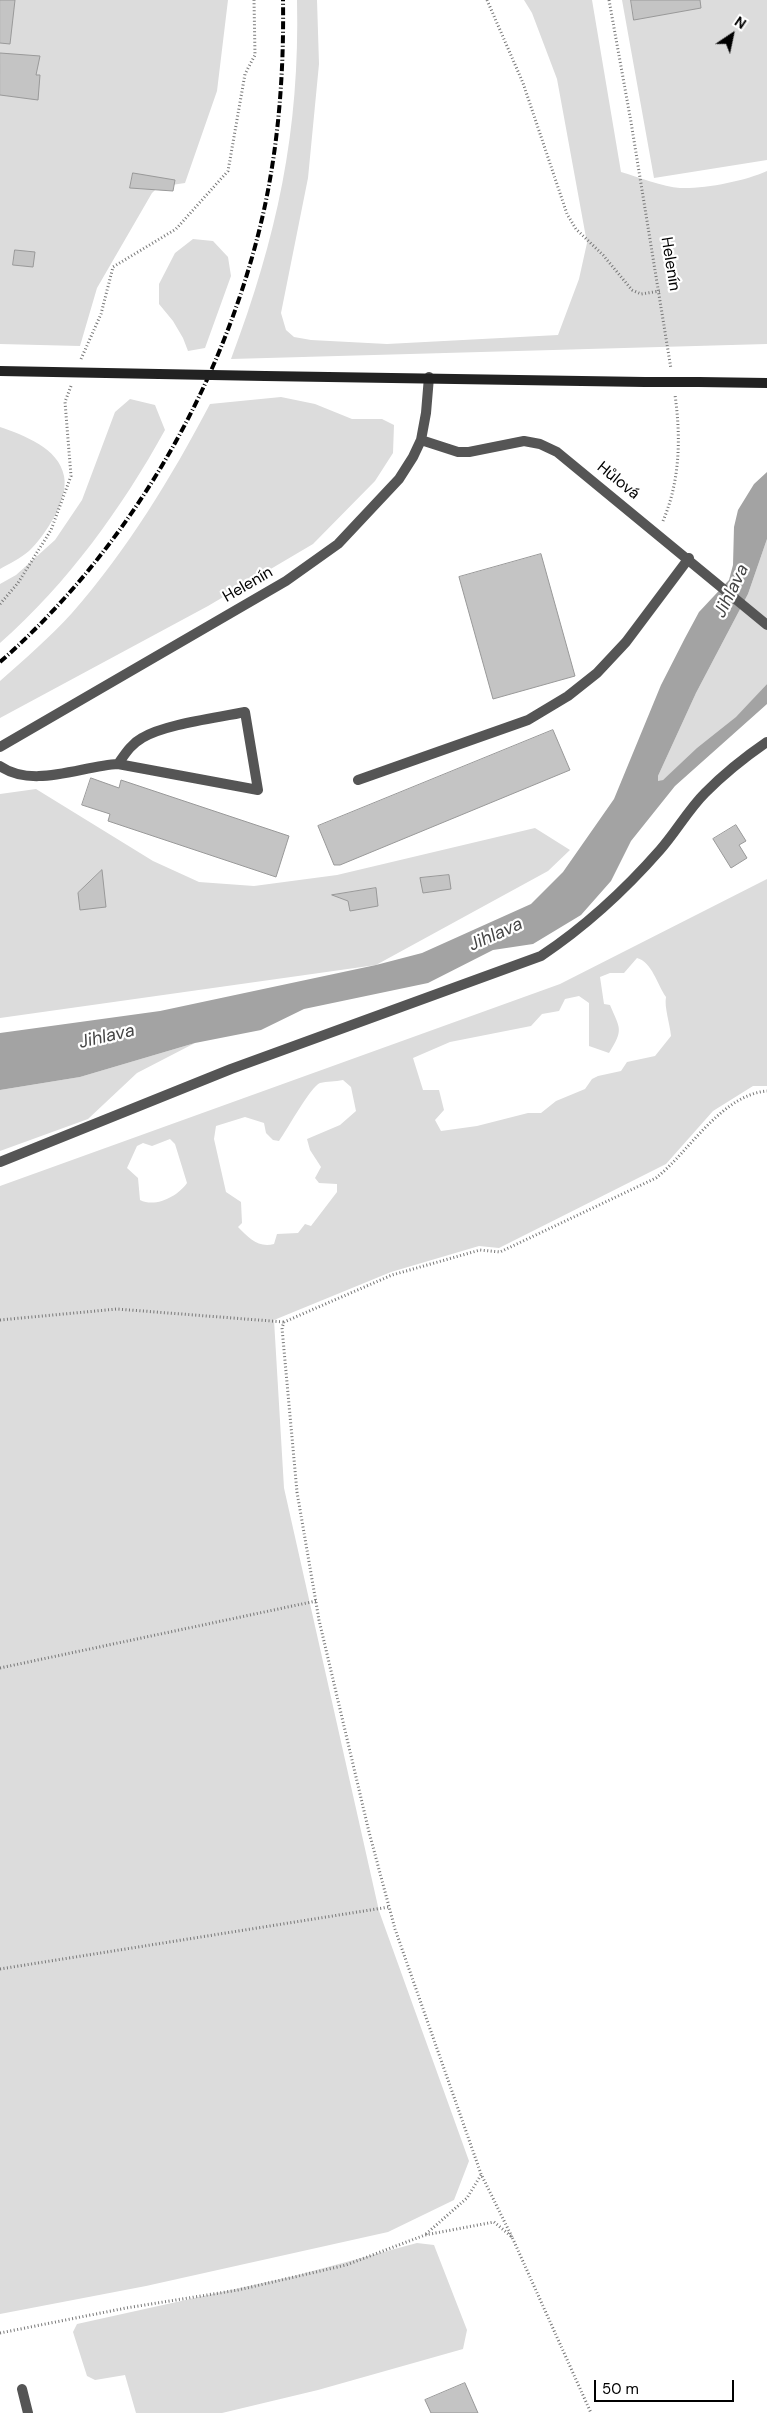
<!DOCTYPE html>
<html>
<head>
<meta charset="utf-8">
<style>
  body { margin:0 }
  #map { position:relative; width:767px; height:2413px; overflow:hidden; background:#fff; font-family:"DM Sans",sans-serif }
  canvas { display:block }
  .north { position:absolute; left:707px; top:10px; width:50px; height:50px; -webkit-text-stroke:4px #fff; paint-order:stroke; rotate:34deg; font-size:14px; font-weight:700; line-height:20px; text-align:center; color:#000 }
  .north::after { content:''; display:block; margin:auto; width:18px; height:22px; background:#000; clip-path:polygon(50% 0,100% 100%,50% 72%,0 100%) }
  .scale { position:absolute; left:594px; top:2380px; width:140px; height:22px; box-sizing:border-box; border:2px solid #000; border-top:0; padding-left:6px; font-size:15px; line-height:18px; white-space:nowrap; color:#000; -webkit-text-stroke:4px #fff; paint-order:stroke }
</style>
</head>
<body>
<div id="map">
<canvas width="767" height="2413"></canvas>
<div class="north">N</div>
<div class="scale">50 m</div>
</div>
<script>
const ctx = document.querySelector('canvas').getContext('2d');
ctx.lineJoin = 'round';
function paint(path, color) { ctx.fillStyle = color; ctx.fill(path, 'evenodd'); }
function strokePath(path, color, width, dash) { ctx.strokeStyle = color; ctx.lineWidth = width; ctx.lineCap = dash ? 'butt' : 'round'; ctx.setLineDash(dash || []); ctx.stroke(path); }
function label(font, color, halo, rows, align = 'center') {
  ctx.font = font + ' "DM Sans",sans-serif'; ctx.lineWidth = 4.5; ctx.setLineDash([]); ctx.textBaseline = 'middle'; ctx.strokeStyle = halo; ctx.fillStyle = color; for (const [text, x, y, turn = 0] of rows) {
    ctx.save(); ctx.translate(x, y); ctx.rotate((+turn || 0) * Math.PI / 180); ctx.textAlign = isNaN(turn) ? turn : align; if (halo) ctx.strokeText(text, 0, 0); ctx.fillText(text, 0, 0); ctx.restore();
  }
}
const green = new Path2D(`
  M0 0H228L217 91 185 183 158 187 152 193 97 288 80 346 0 344Z
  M297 0H317L319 64 308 178 281 313 286 330 294 337 311 340 387 344 558 335 579 279 587 243 557 79 532 13 524 0H592L621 172C638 177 663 187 680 188 705 189 745 181 767 171V344L231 359C277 237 300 131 297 0Z
  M622 0H767V160L654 178Z
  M193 239 213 241 228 257 231 276 205 348 188 351 183 338 173 321 159 304V284L175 253Z
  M281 397 315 404 352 419H382L394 425 393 453 375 481 313 544 208 606 0 718V681C25 659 50 637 72 613 128 549 171 478 210 404Z
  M130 399 155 405 165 430C122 508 67 584 0 643V584L16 575 55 540 82 500 115 412Z
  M0 427C23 435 59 448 64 476 69 499 45 536 29 551 21 558 9 564 0 569Z
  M767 539V684L739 715 663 780 658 782V776L696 693 748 594Z
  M36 789 153 861 199 882 254 886 337 875 535 828 570 850 548 871 376 965 0 1018V794Z
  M767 879V1086H753L713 1111 666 1164 499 1248 479 1246 391 1272 274 1320 284 1488 379 1911 469 2161 454 2200 388 2232 146 2286 0 2314V1186L560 984ZM637 958C652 962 657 984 666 997 664 1007 670 1024 671 1036L655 1056 627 1062 621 1071 598 1076 592 1079 585 1089 556 1101 541 1113H528L477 1126 441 1131 435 1120 444 1110 439 1090H423L413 1058 450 1042 531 1026 542 1014 559 1011 565 999 579 996 589 1003V1046L609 1053C624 1029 620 1029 610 1005L604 1004 600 977 610 973H624ZM343 1080 351 1087 356 1111 340 1125 307 1139 310 1150 321 1167 315 1178 319 1183 337 1184V1192L311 1226 305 1224 298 1233 277 1234 274 1244C258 1248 249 1238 238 1227L242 1223 241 1202 226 1192 214 1139 216 1126 245 1117 264 1123 266 1133 273 1140 279 1141C287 1130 311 1086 320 1083 327 1081 335 1082 343 1080ZM170 1139 175 1144 187 1183C178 1196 156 1208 140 1200L138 1178 127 1168 137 1146 143 1143 152 1146Z
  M195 1043 137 1073 88 1119 0 1151V1090L80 1077Z
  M417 2243 434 2245 467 2330 463 2349 318 2390 222 2413H136L125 2375 95 2380 87 2376 73 2332 77 2324 294 2276Z`);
const water = new Path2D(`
  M767 472V539L748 594 696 693 658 776V781L663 780 697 748 736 717 767 684V704L675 786 631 841 611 881 581 915 533 944 493 950 428 983 304 1009 261 1030 195 1043 80 1077 0 1090V1033L160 1011 376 965 422 953 531 904 563 872 614 799 661 685 685 638 699 612 729 580 733 565 734 527 738 510 754 484Z`);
const building = new Path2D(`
  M0 0H15L10 44 0 43Z
  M631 0H700L701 8 634 20Z
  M0 53 40 56 36 75H40L38 100 0 95Z
  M133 173 175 180 173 191 130 188Z
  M15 250 35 252 33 267 13 265Z
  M541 554 575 676 493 699 459 577Z
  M553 730 570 770 340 865H334L318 826Z
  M91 778 119 788 121 780 289 836 276 877 108 821 110 814 82 805Z
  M736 825 746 841 739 845 747 858 731 868 713 839Z
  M102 870 106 907 80 910 78 893Z
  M449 875 451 889 423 893 420 878Z
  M376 888 378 906 350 911 348 901 332 895Z
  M465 2383 478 2413H431L425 2400Z`);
const path = new Path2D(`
  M487 0 523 83 567 214 576 229 603 255 632 290 641 294 660 291
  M609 0 631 122 671 369
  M81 359 101 314 113 267 176 229 228 171 245 74 255 55 254 0
  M663 521C680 481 681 438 675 395
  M0 604 18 583 51 530 71 476 65 402 71 386
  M0 1320 117 1309 284 1322
  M0 1668 316 1601
  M0 1969 389 1907
  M426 2234 467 2198 481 2175
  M512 2237 481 2174 395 1929 369 1832 319 1620 297 1492 282 1328 284 1322 392 1275 480 1250 500 1252 656 1178C689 1152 721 1095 767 1091
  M0 2333 126 2308 238 2290 346 2265 425 2235 494 2222 512 2237 591 2413`);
const service = new Path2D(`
  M0 766C33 789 81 766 118 764L258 790 245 712C217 718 165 724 142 738 131 744 125 754 118 764
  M358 780 528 720 568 696 597 673 626 642 689 558
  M0 1162 231 1069 541 956C586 926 624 891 660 850 676 832 688 810 705 793 724 774 745 757 767 742`);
const minor = new Path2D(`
  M22 2389 28 2413`);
const tertiary = new Path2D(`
  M421 440 458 452H469L524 441 540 444 557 452 767 625
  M0 747 286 581 338 544 399 479 413 457 421 440 426 413 429 377`);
const secondary = new Path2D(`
  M0 371 159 374
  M265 376 645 382
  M699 382 767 383`);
const rail = new Path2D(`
  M0 662C132 546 226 381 264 210 279 141 284 70 283 0`);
const secondaryBridge = new Path2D(`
  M159 374 265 376
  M645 382H699`);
const streetNames = [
  ["Helenín",670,264,81],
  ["Hůlová",618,481,39],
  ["Helenín",248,585,-30]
];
const waterNames = [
  ["Jihlava",732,591,-64],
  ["Jihlava",496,935,-24],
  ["Jihlava",107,1037,-13]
];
paint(green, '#dcdcdc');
paint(water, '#a3a3a3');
paint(building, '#c4c4c4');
strokePath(building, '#999', 1);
strokePath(path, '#777', 3, [1, 2.5]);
strokePath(service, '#555', 10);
strokePath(minor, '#555', 10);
strokePath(tertiary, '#555', 10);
strokePath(secondary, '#222', 10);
strokePath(rail, '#000', 4, [8, 2.5, 1, 2.5]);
strokePath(secondaryBridge, '#222', 10);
label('16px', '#000', '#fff', streetNames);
label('italic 18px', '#444', '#fff', waterNames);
</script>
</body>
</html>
